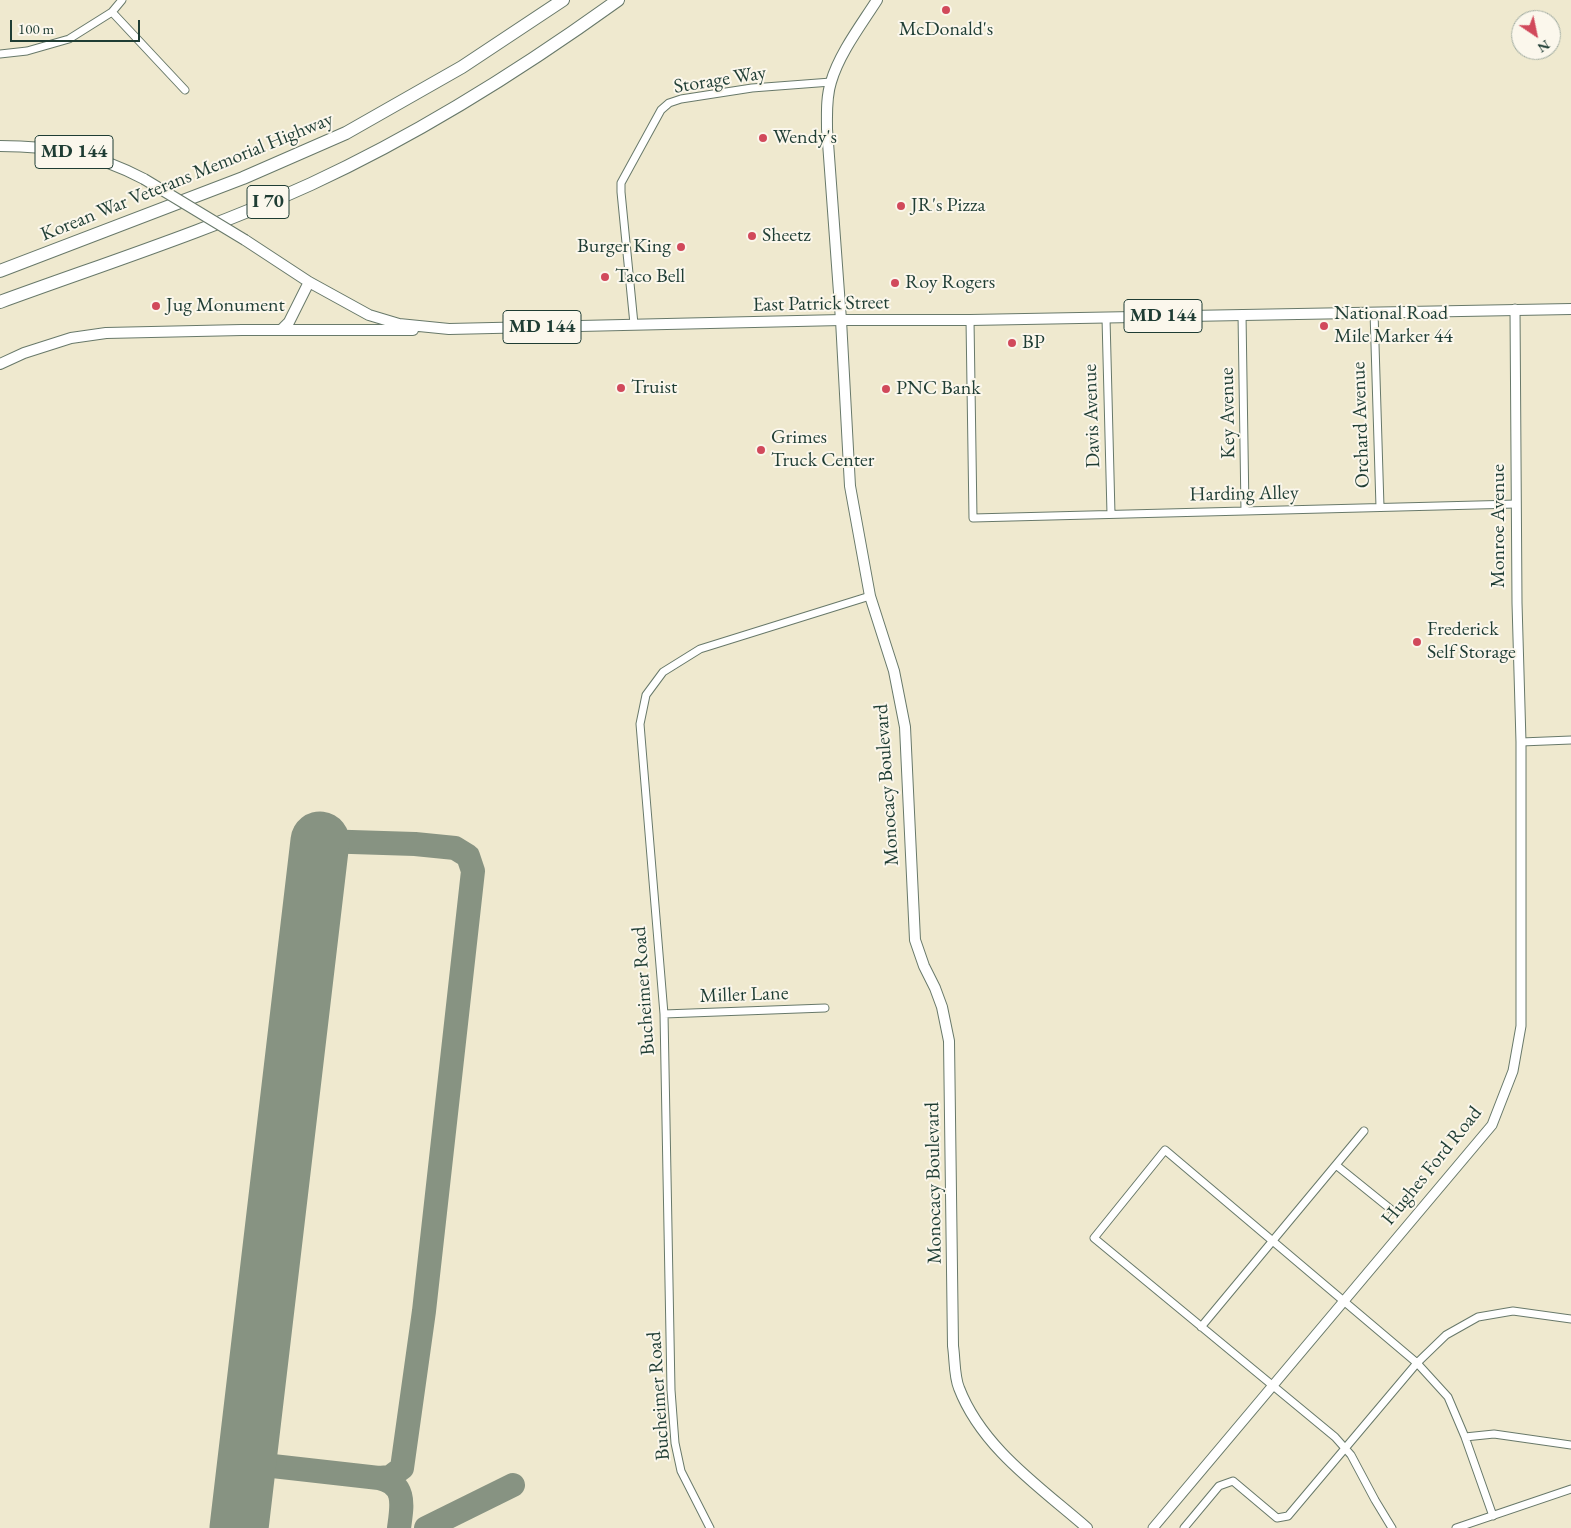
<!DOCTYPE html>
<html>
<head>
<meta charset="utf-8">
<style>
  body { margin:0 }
  #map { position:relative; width:1571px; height:1528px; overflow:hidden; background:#efe9cf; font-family:"EB Garamond",serif }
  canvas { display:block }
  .north { position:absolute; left:1511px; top:10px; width:50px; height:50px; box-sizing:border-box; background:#fbf7ec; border:1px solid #a3ada2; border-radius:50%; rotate:146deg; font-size:14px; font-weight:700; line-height:20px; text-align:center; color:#1f3d34 }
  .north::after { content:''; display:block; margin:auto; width:18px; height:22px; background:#d1495b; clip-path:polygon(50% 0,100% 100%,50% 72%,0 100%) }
  .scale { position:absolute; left:10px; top:20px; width:130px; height:22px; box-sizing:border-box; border:2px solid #1f3d34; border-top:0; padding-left:6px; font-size:15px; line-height:18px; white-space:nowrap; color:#1f3d34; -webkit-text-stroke:4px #fbf7ec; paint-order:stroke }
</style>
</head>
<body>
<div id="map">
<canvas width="1571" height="1528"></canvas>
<div class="north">N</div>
<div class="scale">100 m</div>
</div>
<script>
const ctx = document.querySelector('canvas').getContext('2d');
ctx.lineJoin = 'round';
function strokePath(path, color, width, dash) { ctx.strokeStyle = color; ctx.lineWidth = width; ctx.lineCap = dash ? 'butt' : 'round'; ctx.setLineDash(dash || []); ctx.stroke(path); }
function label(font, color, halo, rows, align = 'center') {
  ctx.font = font + ' "EB Garamond",serif'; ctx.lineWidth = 4; ctx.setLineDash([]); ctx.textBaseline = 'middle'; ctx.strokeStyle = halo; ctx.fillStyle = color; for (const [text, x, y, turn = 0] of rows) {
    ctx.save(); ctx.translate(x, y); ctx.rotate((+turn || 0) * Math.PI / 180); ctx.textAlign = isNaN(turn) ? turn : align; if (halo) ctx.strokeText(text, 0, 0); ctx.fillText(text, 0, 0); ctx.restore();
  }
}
const taxiway = new Path2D(`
  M320 841 415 844 455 848 468 856 473 871 424 1311 402 1468 390 1477 379 1478C407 1484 402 1506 399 1528
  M246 1463 379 1478
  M426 1528 513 1485`);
const runway = new Path2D(`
  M239 1528 320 841`);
const minor = new Path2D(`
  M112 12 185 90
  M0 54 27 51 69 39 112 12 122 0
  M1374 312 1380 507
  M1242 314 1245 511
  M1106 318 1111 514
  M970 320 973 518 1516 504
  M634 324 621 192V183L661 110 669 103 681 99 752 88 831 82
  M1521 742 1571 740
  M664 1014 825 1008
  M1336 1165 1393 1211
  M1201 1327 1364 1131
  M1465 1437 1494 1434 1571 1445
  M710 1528 681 1471 675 1443 671 1390 664 1014 640 724 646 695 663 672 700 649 870 596
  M1184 1528 1219 1486 1233 1481 1277 1518 1288 1516 1417 1363 1448 1397 1465 1437 1493 1516
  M1392 1528 1375 1500 1351 1455 1335 1437 1094 1238 1165 1150 1417 1363 1446 1335 1478 1317 1513 1311 1571 1319
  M1456 1528 1571 1489`);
const tertiary = new Path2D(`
  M1153 1528 1492 1125 1513 1071 1521 1026V742L1517 603 1515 309`);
const secondary = new Path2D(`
  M877 0C861 25 839 54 831 82 826 97 827 114 827 129L841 320 850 486 870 596 894 671 905 727 915 940 924 966 935 988 942 1007 949 1041 953 1346C955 1359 954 1376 959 1388 982 1448 1040 1487 1087 1528`);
const primary = new Path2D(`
  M0 146C53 146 97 154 144 179
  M245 240 309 282 369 315 399 324 449 329 841 320H970L1571 309
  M282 329 289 322 309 282
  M0 364 24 353 71 338 106 333 242 330H413`);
const motorway = new Path2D(`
  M0 271 243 178 346 133 462 67 563 0
  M0 302C104 264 210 230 311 184 419 134 521 70 618 0`);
const primaryBridge = new Path2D(`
  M144 179 245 240`);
const markers = [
  [946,10,5,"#d1495b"],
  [763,138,5,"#d1495b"],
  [901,206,5,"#d1495b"],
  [752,236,5,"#d1495b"],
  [681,247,5,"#d1495b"],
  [605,277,5,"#d1495b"],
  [895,283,5,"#d1495b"],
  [156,306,5,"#d1495b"],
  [1324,326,5,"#d1495b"],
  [1012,343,5,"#d1495b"],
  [621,388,5,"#d1495b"],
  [886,389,5,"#d1495b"],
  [761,450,5,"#d1495b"],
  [1417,642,5,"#d1495b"]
];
const shields = [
  [74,152,78],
  [268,202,42],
  [1163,316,78],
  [542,327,78]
];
const shieldNames = [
  ["MD 144",74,152],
  ["I 70",268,202],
  ["MD 144",1163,316],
  ["MD 144",542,327]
];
const poiNames = [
  ["McDonald's",946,30,"center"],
  ["Wendy's",773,138],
  ["JR's Pizza",911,206],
  ["Sheetz",762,236],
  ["Burger King",671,247,"right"],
  ["Taco Bell",615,277],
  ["Roy Rogers",905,283],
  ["Jug Monument",166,306],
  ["National Road",1334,314],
  ["Mile Marker 44",1334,337],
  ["BP",1022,343],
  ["Truist",631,388],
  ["PNC Bank",896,389],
  ["Grimes",771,438],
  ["Truck Center",771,461],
  ["Frederick",1427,630],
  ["Self Storage",1427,653]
];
const streetNames = [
  ["Storage Way",720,80,-9],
  ["Korean War Veterans Memorial Highway",187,177,-22],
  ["East Patrick Street",821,304,-1],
  ["Key Avenue",1228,413,-91],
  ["Davis Avenue",1092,416,-92],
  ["Orchard Avenue",1361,425,-92],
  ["Harding Alley",1244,494,-1],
  ["Monroe Avenue",1499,526,-90],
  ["Monocacy Boulevard",887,785,-94],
  ["Bucheimer Road",644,991,-94],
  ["Miller Lane",744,995,-2],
  ["Hughes Ford Road",1432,1166,-51],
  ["Monocacy Boulevard",934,1183,-91],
  ["Bucheimer Road",659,1396,-94]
];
strokePath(taxiway, '#879382', 24);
strokePath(runway, '#879382', 59);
strokePath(minor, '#68796a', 9);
strokePath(tertiary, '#68796a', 11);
strokePath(secondary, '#68796a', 12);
strokePath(primary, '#68796a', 12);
strokePath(motorway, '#68796a', 14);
strokePath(minor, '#fff', 7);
strokePath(tertiary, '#fff', 9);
strokePath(secondary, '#fff', 10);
strokePath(primary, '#fff', 10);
strokePath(motorway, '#fff', 12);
strokePath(primaryBridge, '#68796a', 12, []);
strokePath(primaryBridge, '#fff', 10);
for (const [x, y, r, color] of markers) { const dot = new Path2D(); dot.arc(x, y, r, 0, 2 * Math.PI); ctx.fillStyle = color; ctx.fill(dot); strokePath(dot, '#fbf7ec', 2); }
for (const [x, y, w] of shields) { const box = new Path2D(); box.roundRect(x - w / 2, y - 16.5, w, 33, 4); ctx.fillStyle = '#fbf7ec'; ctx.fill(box); strokePath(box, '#1f3d34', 1); }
label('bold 19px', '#1f3d34', null, shieldNames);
label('20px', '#1f3d34', '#fbf7ec', poiNames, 'left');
label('20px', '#1f3d34', '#fbf7ec', streetNames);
</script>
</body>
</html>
